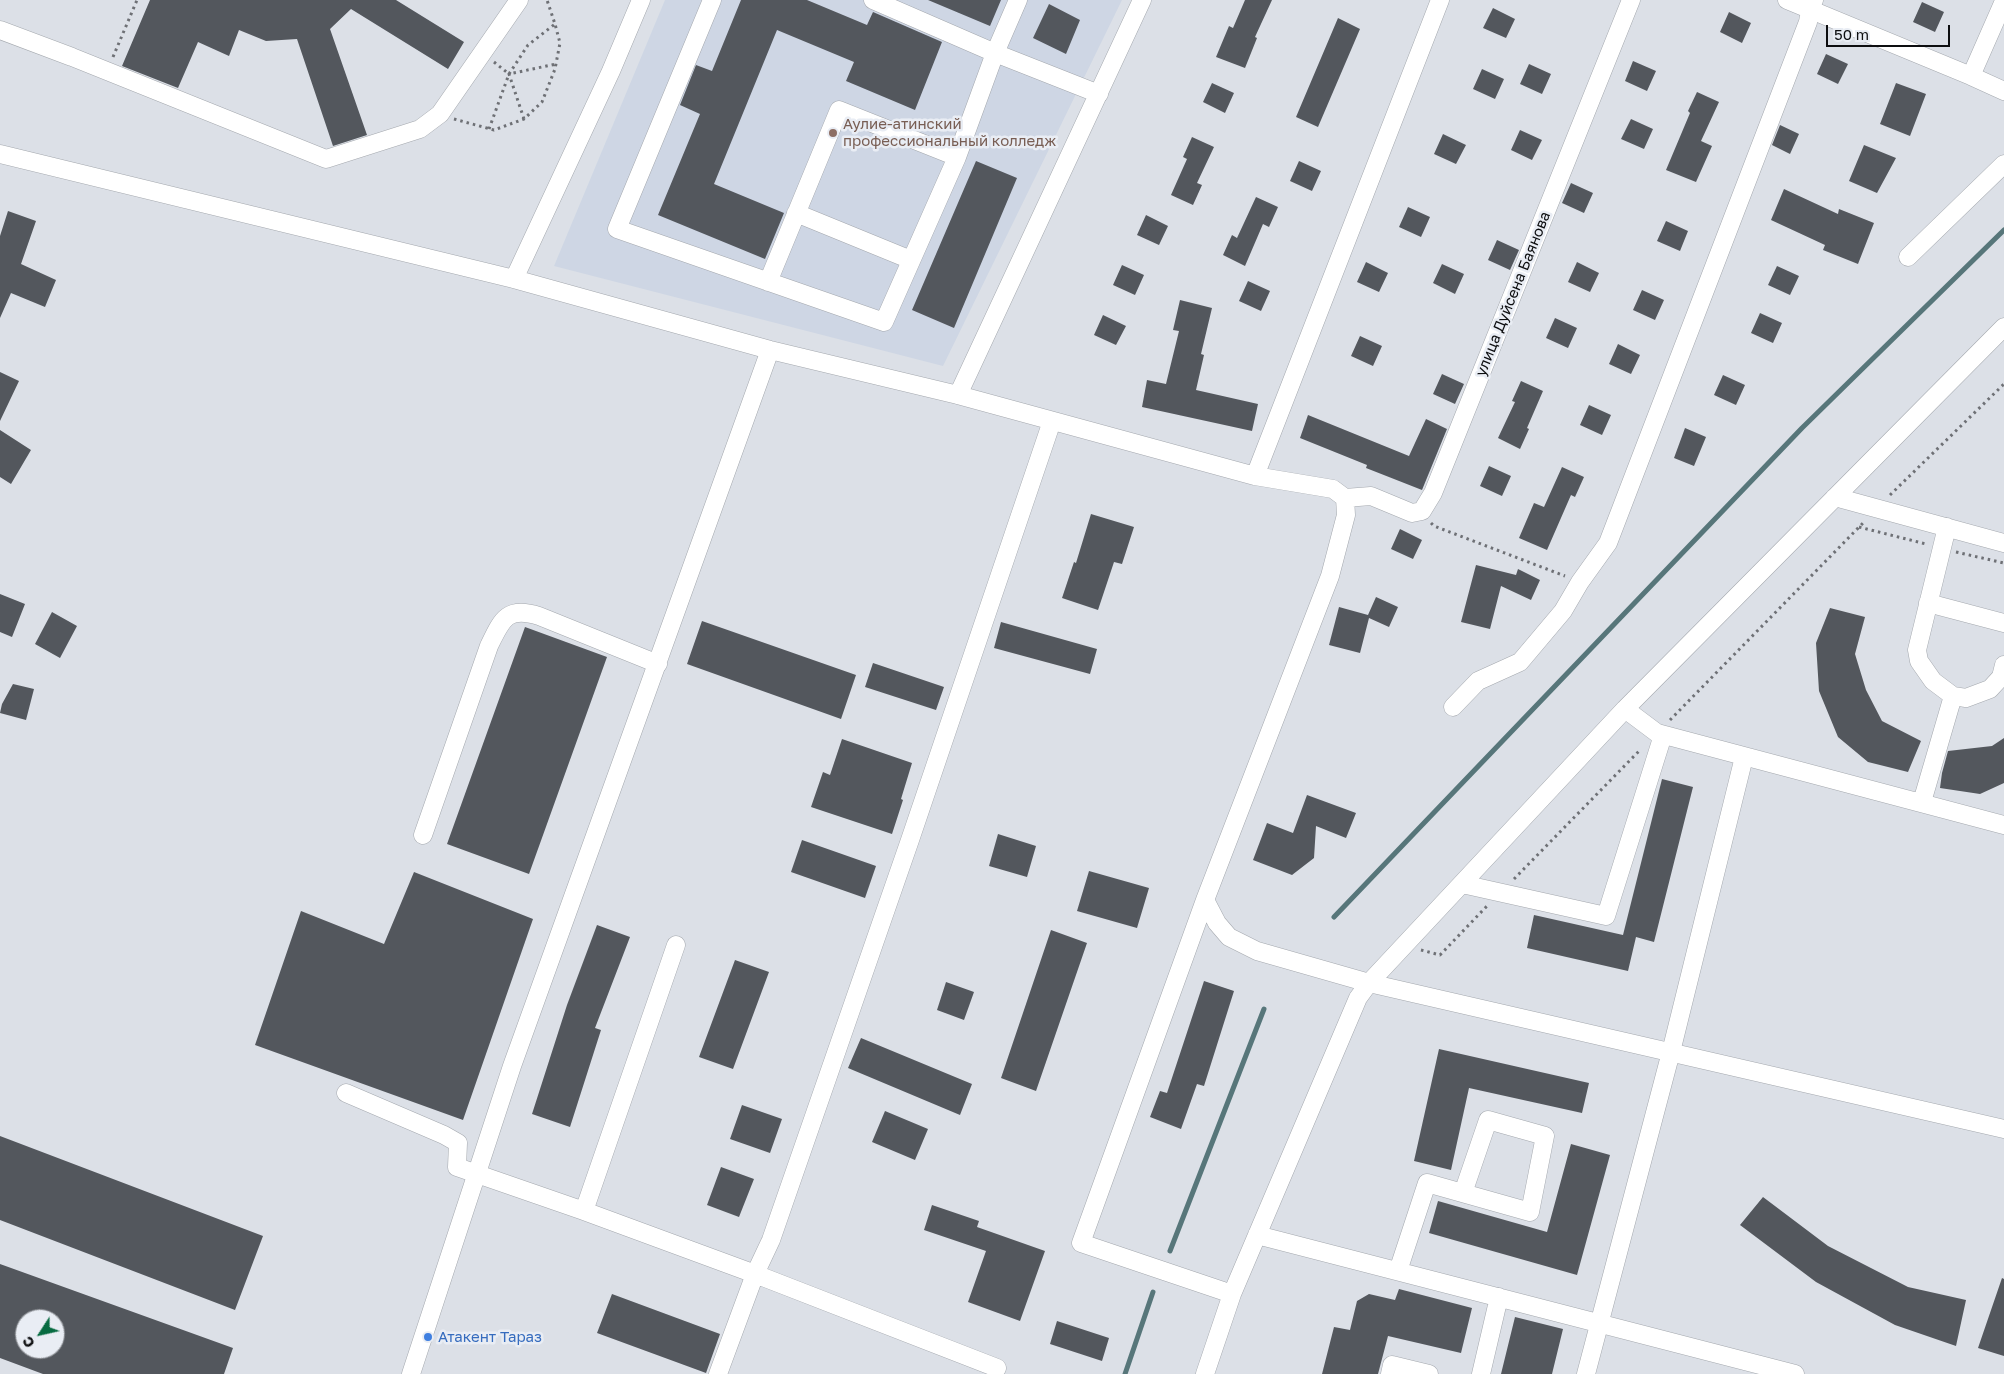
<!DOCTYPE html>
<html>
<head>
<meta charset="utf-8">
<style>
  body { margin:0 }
  #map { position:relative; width:2004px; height:1374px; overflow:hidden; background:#dce0e7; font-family:"Golos Text",sans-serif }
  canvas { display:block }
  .north { position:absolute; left:15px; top:1309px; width:50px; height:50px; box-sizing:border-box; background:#e9edf4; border:1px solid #919499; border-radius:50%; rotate:235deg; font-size:14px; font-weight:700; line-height:20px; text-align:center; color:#0d0e10 }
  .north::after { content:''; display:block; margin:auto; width:18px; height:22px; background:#076b41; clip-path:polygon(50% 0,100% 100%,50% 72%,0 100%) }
  .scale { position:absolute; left:1826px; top:25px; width:124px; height:22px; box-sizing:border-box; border:2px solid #0d0e10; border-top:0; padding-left:6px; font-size:15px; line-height:18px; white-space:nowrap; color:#0d0e10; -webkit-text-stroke:4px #e9edf4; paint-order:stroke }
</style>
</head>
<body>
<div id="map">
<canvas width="2004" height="1374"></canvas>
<div class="north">С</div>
<div class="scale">50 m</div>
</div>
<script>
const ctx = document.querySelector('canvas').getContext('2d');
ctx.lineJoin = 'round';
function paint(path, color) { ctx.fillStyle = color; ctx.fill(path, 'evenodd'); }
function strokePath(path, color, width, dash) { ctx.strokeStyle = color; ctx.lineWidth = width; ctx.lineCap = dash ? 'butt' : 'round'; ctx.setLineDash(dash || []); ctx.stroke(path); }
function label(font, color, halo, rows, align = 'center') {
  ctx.font = font + ' "Golos Text",sans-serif'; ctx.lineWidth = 5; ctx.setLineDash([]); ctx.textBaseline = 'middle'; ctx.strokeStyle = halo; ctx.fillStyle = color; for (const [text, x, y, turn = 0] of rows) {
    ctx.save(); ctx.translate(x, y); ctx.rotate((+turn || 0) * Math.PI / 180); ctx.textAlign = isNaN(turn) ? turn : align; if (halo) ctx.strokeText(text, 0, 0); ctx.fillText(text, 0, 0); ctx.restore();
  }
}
const built = new Path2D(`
  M665 0H1122L943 366 554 266Z`);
const stream = new Path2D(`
  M1334 917 1802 428 2004 230
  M1170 1251 1264 1009
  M1125 1374 1153 1292`);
const building = new Path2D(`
  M150 0H396L464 42 448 69 351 9 330 29 367 135 333 146 297 39 266 41 239 30 229 56 198 42 178 88 122 66Z
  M741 0H807L867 25 873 12 942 42 915 110 846 81 854 62 777 30 714 184 784 213 765 259 658 215 700 114 680 105 696 65 712 71Z
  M928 0H1001L990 26Z
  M1245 0H1272L1255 37 1257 38 1245 68 1216 57 1229 26 1233 28Z
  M1922 2 1944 12 1935 32 1913 22Z
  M1049 4 1080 20 1066 54 1033 38Z
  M1493 8 1515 19 1506 38 1483 28Z
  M1729 12 1751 23 1742 43 1720 32Z
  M1338 18 1360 29 1318 127 1296 117Z
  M1826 54 1848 64 1838 84 1817 74Z
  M1633 61 1656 71 1647 91 1625 81Z
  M1529 64 1551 74 1542 94 1520 84Z
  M1482 69 1504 79 1495 99 1473 89Z
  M1212 83 1234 93 1225 113 1203 102Z
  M1896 83 1926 94 1910 136 1880 124Z
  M1697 92 1719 102 1701 141 1712 146 1696 182 1666 170 1690 113 1688 111Z
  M1631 119 1653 129 1644 149 1621 139Z
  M1780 125 1799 134 1790 154 1772 145Z
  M1520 130 1542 140 1532 160 1511 150Z
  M1443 134 1466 145 1456 164 1434 154Z
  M1192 137 1214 147 1197 183 1202 185 1193 205 1171 195 1187 159 1183 157Z
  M1864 145 1896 158 1877 193 1849 181Z
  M976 161 1017 178 954 328 912 310Z
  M1299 161 1321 171 1312 191 1290 181Z
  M1571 183 1593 193 1584 213 1562 203Z
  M1784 189 1838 214 1839 209 1874 223 1858 264 1823 250 1825 245 1771 220Z
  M1256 197 1278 207 1269 227 1263 224 1245 266 1223 255 1232 235 1237 238Z
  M1408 207 1430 217 1421 237 1399 227Z
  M8 211 36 221 21 264 56 280 45 307 11 293 0 318V236Z
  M1146 215 1168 226 1159 245 1137 235Z
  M1666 221 1688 231 1680 251 1657 241Z
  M1497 240 1519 250 1510 270 1488 260Z
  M1366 262 1388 273 1379 292 1357 282Z
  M1577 262 1599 273 1590 292 1568 282Z
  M1442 264 1464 274 1455 294 1433 283Z
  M1122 265 1144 275 1135 295 1113 285Z
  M1777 266 1799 276 1790 295 1768 285Z
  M1248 281 1270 291 1261 311 1239 301Z
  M1642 290 1664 300 1655 320 1633 310Z
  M1180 300 1212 308 1201 354 1204 355 1196 390 1258 404 1252 431 1142 407 1147 380 1166 384 1179 331 1173 330Z
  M1760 313 1782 323 1773 343 1751 333Z
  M1103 315 1126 326 1116 345 1094 335Z
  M1555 318 1577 328 1568 348 1546 338Z
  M1360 336 1382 346 1373 366 1351 356Z
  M1618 344 1640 355 1631 374 1609 364Z
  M0 372 19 381 0 421Z
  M1442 374 1464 384 1455 404 1433 394Z
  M1723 375 1745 385 1736 405 1714 395Z
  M1521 381 1543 391 1527 428 1529 429 1520 449 1498 438 1515 402 1512 401Z
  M1589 405 1611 415 1602 435 1580 425Z
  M1308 415 1409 456 1426 419 1447 429 1422 490 1366 468 1367 465 1300 438Z
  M1685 428 1706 437 1694 466 1674 458Z
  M0 430 31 450 11 484 0 477Z
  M1489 466 1511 476 1502 496 1480 486Z
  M1562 467 1584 477 1575 497 1571 495 1547 550 1519 538 1534 503 1544 507Z
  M1091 514 1134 527 1122 564 1114 562 1098 610 1062 598 1074 562 1076 563Z
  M1400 529 1422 540 1413 559 1391 549Z
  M1476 565 1516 575 1518 569 1540 580 1531 600 1501 586 1490 629 1461 622Z
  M0 594 25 604 12 637 0 632Z
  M1376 597 1398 607 1389 627 1369 618 1360 653 1329 645 1339 607 1368 615Z
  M1830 608 1865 617 1855 654 1866 690 1882 721 1921 741 1908 772 1868 762 1838 737 1819 691 1816 643Z
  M52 612 77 626 60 658 35 644Z
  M702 621 856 675 841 719 687 664Z
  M1001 622 1097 649 1090 674 994 648Z
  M525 627 607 657 529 874 447 844Z
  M873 663 944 687 936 710 865 687Z
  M13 684 34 689 26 720 0 713 2 704Z
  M2004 738V783L1980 794 1940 788 1942 773 1948 751 1992 746Z
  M842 739 912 763 901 799 903 800 892 834 811 807 823 772 830 775Z
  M1662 779 1693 787 1654 942 1636 937 1628 971 1527 948 1534 915 1623 935Z
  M1307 795 1356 813 1346 838 1316 826 1314 858 1292 875 1253 860 1267 823 1293 833Z
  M998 834 1036 846 1027 877 989 866Z
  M802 840 876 866 865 898 791 872Z
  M1089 871 1149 888 1137 928 1077 911Z
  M414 872 533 919 463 1120 255 1045 301 911 384 944Z
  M597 925 630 937 595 1028 601 1030 570 1127 532 1114 567 1005Z
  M1051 930 1087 943 1036 1091 1001 1078Z
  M735 960 769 972 733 1069 699 1057Z
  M1204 981 1234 991 1204 1086 1197 1084 1181 1129 1150 1117 1160 1091 1167 1093Z
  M946 982 974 992 964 1020 937 1010Z
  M861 1038 972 1084 960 1115 848 1068Z
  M1439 1049 1589 1083 1582 1113 1469 1088 1451 1170 1414 1161Z
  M742 1105 782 1119 770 1153 730 1139Z
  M885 1111 928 1129 915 1160 872 1142Z
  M0 1136 263 1236 235 1310 0 1220Z
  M1571 1144 1610 1155 1577 1275 1429 1233 1438 1201 1547 1232Z
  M721 1167 754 1179 739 1217 707 1205Z
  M1763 1197 1828 1246 1908 1287 1966 1300 1956 1346 1895 1325 1816 1282 1740 1225Z
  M932 1205 979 1221 977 1227 1045 1251 1020 1321 968 1302 986 1251 924 1230Z
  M0 1264 233 1348 224 1374H43L0 1358ZM25 1319H55V1349H25Z
  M2002 1278 2004 1279V1356L1978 1348Z
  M1399 1289 1472 1308 1461 1353 1388 1336 1378 1374H1322L1334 1327 1350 1330 1357 1301 1369 1294 1395 1300Z
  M612 1294 720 1334 706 1373 597 1333Z
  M1515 1317 1563 1329 1552 1374H1501Z
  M1057 1321 1109 1338 1102 1361 1050 1344Z`);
const path = new Path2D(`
  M113 57 137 0
  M494 62 509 74
  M454 119 494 130 524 119 542 102 555 69 560 43 555 24 547 0
  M524 119 509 74 556 64
  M489 129 509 74 528 45 555 24
  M1890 495 2004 384
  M1431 523 1434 526 1565 576
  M1859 527 1926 544
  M1956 552 2004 563
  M1670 720 1865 521
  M1514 879 1641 749
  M1421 950 1440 955 1487 906`);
const minor = new Path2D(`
  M712 0 617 229 884 322 957 157 995 53 1018 0
  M873 0 995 53 1099 94
  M1787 0 1971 76 2004 1
  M0 30 72 57 326 159 420 129 440 114 519 0
  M1971 76 2004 91
  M0 154 514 279 770 350 958 395 1255 476 1333 489 1345 498 1346 515 1330 576 1205 900 1217 923 1229 937 1257 951 1369 983 2004 1129
  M796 213 911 260
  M1908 257 2004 164
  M514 279 611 71 641 0
  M768 282 839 110 957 157
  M958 395 1142 0
  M1255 476 1440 0
  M1835 497 2004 543
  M1345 498 1371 496 1412 513 1422 511 1433 493 1631 0
  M1947 527 1917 650 1919 661 1933 681 1953 696 1966 698 1990 689 2001 677 2004 665
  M1928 603 2004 623
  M1453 707 1478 681 1520 662 1563 611 1580 582 1608 543 1808 22 1810 10 1814 0
  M1625 709 1657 733 2004 825
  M1922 802 1953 696
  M423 835 489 646C502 619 507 606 539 616L658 664
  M1462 884 1606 916 1663 735
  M1205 900 1081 1243 1232 1294
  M346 1093 444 1135 458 1143 457 1167 584 1211 676 945
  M584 1211 755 1274 718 1374
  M1257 1235 1795 1374
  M1398 1271 1427 1183 1530 1212 1545 1136 1488 1120 1463 1193
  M997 1368 755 1274 771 1240 910 840 1052 421
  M411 1374 512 1066 770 350
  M1205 1374 1232 1294 1358 998 1369 983 1625 709 2004 327
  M1390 1374 1392 1365 1429 1374
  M1481 1374 1499 1297
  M1586 1374 1671 1052 1744 757`);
const markers = [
  [833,133,5,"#8d6e63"],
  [428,1337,5,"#3f7fe0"]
];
const educationNames = [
  ["Аулие-атинский",843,124],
  ["профессиональный колледж",843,141]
];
const streetNames = [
  ["улица Дуйсена Баянова",1513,294,-68]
];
const shopNames = [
  ["Атакент Тараз",438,1337]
];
paint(built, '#ced6e4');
strokePath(stream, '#57767a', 5);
paint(building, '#53575d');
strokePath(minor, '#a4a8ae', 19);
strokePath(path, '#6e7075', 3, [2.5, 4]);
strokePath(minor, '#fff', 18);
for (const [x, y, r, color] of markers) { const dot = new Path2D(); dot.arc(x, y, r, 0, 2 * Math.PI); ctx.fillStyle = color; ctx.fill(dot); strokePath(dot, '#e9edf4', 2); }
label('15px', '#785e54', '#e9edf4', educationNames, 'left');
label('15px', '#0d0e10', '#e9edf4', streetNames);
label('15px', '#366cbe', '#e9edf4', shopNames, 'left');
</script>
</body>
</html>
